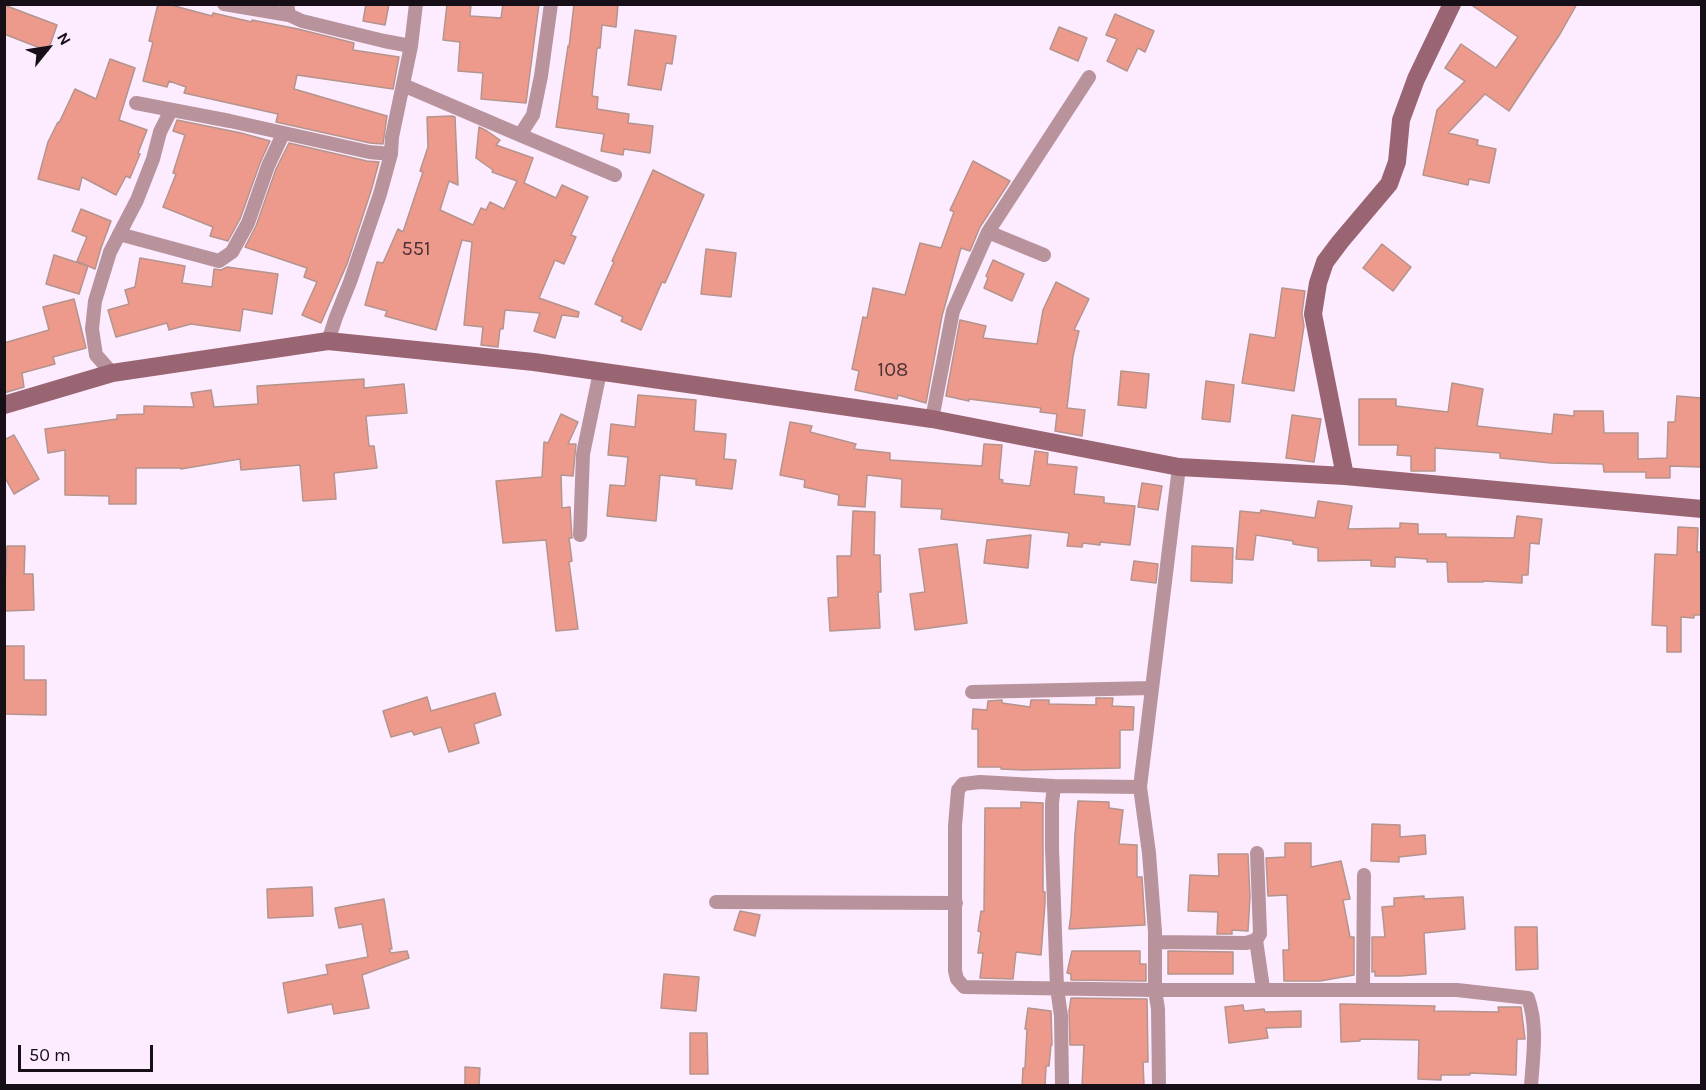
<!DOCTYPE html>
<html>
<head>
<meta charset="utf-8">
<style>
  body { margin:0 }
  #map { position:relative; width:1706px; height:1090px; overflow:hidden; background:#fdebff; font-family:Karla,sans-serif }
  canvas { display:block }
  .frame { position:absolute; inset:0; border:6px solid #160f17; pointer-events:none }
  .north { position:absolute; left:18px; top:18px; width:60px; height:60px; -webkit-text-stroke:4px #fdebff; paint-order:stroke; rotate:60deg; font-size:16px; font-weight:700; line-height:24px; text-align:center; color:#160f17 }
  .north::after { content:''; display:block; margin:auto; width:21px; height:27px; background:#160f17; clip-path:polygon(50% 0,100% 100%,50% 72%,0 100%) }
  .scale { position:absolute; left:18px; top:1045px; width:135px; height:27px; box-sizing:border-box; border:3px solid #160f17; border-top:0; padding-left:8px; font-size:18px; line-height:21px; white-space:nowrap; color:#160f17; -webkit-text-stroke:4px #fdebff; paint-order:stroke }
</style>
</head>
<body>
<div id="map">
<canvas width="1706" height="1090"></canvas>
<div class="frame"></div>
<div class="north">N</div>
<div class="scale">50 m</div>
</div>
<script>
const ctx = document.querySelector('canvas').getContext('2d');
ctx.lineJoin = 'round';
function paint(path, color) { ctx.fillStyle = color; ctx.fill(path, 'evenodd'); }
function strokePath(path, color, width, dash) { ctx.strokeStyle = color; ctx.lineWidth = width; ctx.lineCap = dash ? 'butt' : 'round'; ctx.setLineDash(dash || []); ctx.stroke(path); }
function label(font, color, halo, rows, align = 'center') {
  ctx.font = font + ' Karla,sans-serif'; ctx.lineWidth = 6; ctx.setLineDash([]); ctx.textBaseline = 'middle'; ctx.strokeStyle = halo; ctx.fillStyle = color; for (const [text, x, y, turn = 0] of rows) {
    ctx.save(); ctx.translate(x, y); ctx.rotate((+turn || 0) * Math.PI / 180); ctx.textAlign = isNaN(turn) ? turn : align; if (halo) ctx.strokeText(text, 0, 0); ctx.fillText(text, 0, 0); ctx.restore();
  }
}
const building = new Path2D(`
  M158 4H167L212 16 213 13 252 22V20L298 29 354 43 353 50 399 57 393 89 297 75 294 89 387 116 383 144 370 143 276 122 278 114 184 93 186 87 169 81 167 87 143 81 153 42 149 41Z
  M366 4H389L385 25 363 21Z
  M447 4H471L470 16 501 18 503 4H539L526 103 481 99 483 73 458 71 460 42 443 40Z
  M574 4H618L616 27 602 25 600 48H597L592 96 598 97 597 109 629 114 628 123 653 126 650 153 624 149 623 155 601 151 604 134 556 127 568 46 569 47Z
  M1470 4H1577L1560 34 1509 111 1485 94 1448 133 1478 140 1477 145 1496 149 1489 183 1469 179 1468 185 1423 175 1437 110 1465 81 1445 68 1461 44 1496 68 1518 37Z
  M4 5 57 25 48 51 4 34Z
  M1115 14 1154 31 1145 52 1138 48 1127 71 1107 61 1117 39 1106 35Z
  M1059 27 1087 38 1078 61 1050 49Z
  M635 30 676 36 672 64 666 63 661 90 628 85Z
  M110 59 135 68 119 120 147 130 138 153 140 154 130 178 126 176 116 195 82 177 79 190 38 179 48 142 58 122 59 123 75 89 96 99Z
  M452 116 455 117 458 185 449 181 440 210 473 225 481 208 486 210 490 202 504 209 517 181 492 172 493 170 476 158 479 127 487 131 500 140 496 145 533 158 524 183 556 198 562 185 588 197 571 235 576 237 564 264 555 260 539 298 579 312 578 317 562 315 555 338 534 331 540 313 505 310 503 329H500L498 347 481 345 483 327 464 325 472 242 462 240 436 330 385 316 387 311 365 305 377 262 383 263 398 229 403 232 423 172 420 171 428 147 427 117Z
  M177 120 241 133 270 141 260 163 240 219 228 241 210 236 213 227 163 207 176 174 173 173 185 135 173 131Z
  M289 143 367 161 379 162 371 191 347 264 321 323 302 315 317 282 304 277 307 268 245 247 256 226 276 169Z
  M973 161 1010 181 980 227 970 251 961 248 942 316 926 403 898 395 897 399 855 390 859 371 852 369 863 317 867 318 873 288 905 295 920 243 941 248 954 212 950 210Z
  M653 170 704 195 665 283 662 282 641 330 621 321 623 317 595 304 614 262 612 261Z
  M81 209 111 221 101 248 95 269 77 261 87 237 72 231Z
  M1382 244 1411 267 1393 291 1363 268Z
  M706 249 736 253 731 297 701 294Z
  M54 255 88 266 79 294 46 284Z
  M140 258 185 266 182 283 212 287 214 269 221 270 227 267 278 274 272 314 243 309 240 331 191 324 169 330 167 323 116 337 108 310 129 304 125 290 135 287Z
  M993 260 1024 274 1012 301 984 288 988 278 986 276Z
  M1056 282 1089 299 1074 330 1079 331 1073 356 1067 408 1085 410 1082 436 1055 431 1057 414 1040 412 1041 408 969 399V401L946 396 960 320 986 326 983 338 1037 344 1043 310Z
  M1282 288 1305 291 1302 313 1304 326 1294 391 1242 383 1250 334 1275 338Z
  M74 299 86 348 53 357 55 364 22 373 24 387 4 393V343L49 330 43 307Z
  M1121 371 1149 374 1146 408 1118 405Z
  M364 379V388L404 384 407 413 366 416 369 446H374L377 468 334 473 336 499 303 501 300 465 241 470 240 459 181 469V468H136V504H109V496L65 495V450L48 453 45 429 117 419V415L144 414V406L194 407 191 393 211 390 214 407 258 404 257 386Z
  M1206 381 1234 385 1230 422 1202 419Z
  M1452 383 1483 389 1477 426 1552 434 1554 414 1574 416V411H1603L1604 433H1638V459L1667 458 1668 422H1675L1677 396 1701 398V467L1670 466V478H1646V472H1604L1603 464 1551 463 1500 458V453L1435 448V471H1411V456L1397 455 1398 445H1359V399H1396V406L1448 412Z
  M638 395 696 400 694 431 726 434 724 459 736 460 732 489 696 485V479L660 475 656 521 607 516 610 485 625 486 628 457 608 455 611 424 635 427Z
  M561 414 578 422 568 444H576L573 476 561 475 562 508 570 507 572 538H569L572 561 569 562 578 629 556 631 546 540 503 543 496 481 542 477 544 442 548 443Z
  M1292 415 1321 419 1314 462 1286 458Z
  M790 422 812 426 810 432 856 444 854 449 890 453V460L982 466 984 444 1002 445 999 479 1003 480 1002 483 1030 486 1035 451 1048 453 1047 464 1077 467 1074 494 1104 497V503L1135 506 1130 545 1100 542V545L1083 543 1082 547 1067 546 1069 533 941 519 942 509 901 507 902 479 867 475 865 507 838 505 839 495 804 487 805 480 780 475Z
  M14 435 39 479 14 494 4 476V440Z
  M1142 483 1162 486 1158 510 1138 507Z
  M1318 501 1352 506 1348 529 1400 528V523L1418 524V534H1446V537L1514 538 1517 516 1542 519 1539 544 1530 543 1528 575H1522V583L1483 581V582H1448L1447 562H1427V559L1395 557V567L1371 566V560L1318 561V548L1293 544V541L1256 535 1253 560 1236 559 1240 511 1260 513 1261 510 1315 518Z
  M853 511 875 512 874 555H880L881 592H878L880 628 830 631 828 598 838 597 837 556H851Z
  M1678 527 1698 528 1697 552H1701V615H1694V618L1681 617V652H1667V626L1652 625 1655 554 1677 555Z
  M1031 535 1028 568 984 563 987 540Z
  M957 544 967 623 915 630 910 594 925 592 919 549Z
  M7 546H25L24 574H33L34 610 4 611Z
  M1192 546 1233 548 1232 583 1191 581Z
  M1134 561 1158 564 1156 583 1131 580Z
  M4 646H24V680H46V715L4 714Z
  M495 693 501 715 474 724 479 743 449 752 441 727 414 735 412 731 391 737 383 711 427 697 431 711Z
  M1096 698H1113L1112 706 1134 707 1133 730H1120V768L1023 770 1001 769V767H978V729H972L973 709 987 710 988 701 1002 700V703L1030 707 1031 700H1049V704L1096 705Z
  M1078 801 1109 802V808L1123 810 1119 844 1137 845V877H1142L1145 925 1069 929 1071 915 1075 834Z
  M1021 802 1043 803V892H1045V903L1041 955 1016 952 1013 979 980 978 983 953H978L981 932 978 931 981 911 984 912 985 808H1021Z
  M1372 824 1400 825V837L1425 835 1426 854 1399 857V862L1371 861Z
  M1285 843H1311V867L1341 861 1350 899 1343 900 1350 937H1354V975L1320 981H1284L1283 950H1289L1287 895 1268 896 1266 858 1285 857Z
  M1218 854H1248L1250 897 1248 931 1232 930V934H1217L1218 912 1188 911 1190 875 1219 876Z
  M312 887 313 916 268 918 267 889Z
  M1424 896V899L1463 897 1465 929 1424 933 1426 974 1400 976H1375V971L1372 972V937H1385L1382 907 1394 906V898Z
  M384 899 392 949H389L391 953 407 951 409 958 362 975 369 1008 334 1014 332 1004 288 1013 283 983 328 974 326 965 368 957 362 924 339 928 335 908Z
  M740 911 760 915 755 936 734 930Z
  M1515 927H1537L1538 969 1516 970Z
  M1072 951H1140V964H1146V981L1071 980V974L1067 973Z
  M1168 951 1233 952V974H1168Z
  M664 974 699 977 696 1011 661 1008Z
  M1071 998 1147 999 1148 1062H1143L1144 1086H1082L1084 1045H1070L1069 1011Z
  M1340 1004 1435 1006 1434 1011 1499 1012 1498 1007H1521L1525 1039H1517L1516 1075 1470 1073V1075H1441V1080L1418 1079 1419 1040 1360 1039V1041L1341 1042Z
  M1243 1005 1244 1011 1264 1009 1265 1012 1301 1011V1027L1266 1028 1268 1038 1229 1043 1225 1007Z
  M1028 1008 1051 1011 1052 1045H1051L1049 1066H1046L1045 1086H1022L1023 1068H1025L1027 1029H1025Z
  M690 1033H707L708 1074H690Z
  M465 1067 480 1068 479 1086H465Z`);
const street = new Path2D(`
  M224 4 289 15
  M287 4 289 15 302 21 384 41 411 46
  M403 85 520 135 533 115 541 76 551 4
  M136 103 230 121 369 152 391 154
  M520 135 615 175
  M988 232 1044 255
  M119 234 219 261 232 252 248 223 268 166 283 134
  M328 341 336 317 350 282 380 194 391 154 392 137 411 46 416 4
  M112 373 96 355 92 329 95 301 110 252 137 200 153 159 160 132 171 110
  M932 419 953 311 988 232 1089 77
  M580 535 583 454 600 372
  M972 692 1152 688
  M1054 786 980 782 963 784 958 790 955 826V971L957 979 964 987 1155 990H1457L1528 998C1538 1026 1533 1056 1531 1086
  M716 902 956 903
  M1256 940 1263 988
  M1155 942 1246 943 1256 940 1260 934 1257 853
  M1363 989 1364 875
  M1062 1086 1061 1016 1057 988 1052 848V803L1054 786 1140 787
  M1159 1086 1158 1009 1155 990V932L1149 853 1140 787 1179 467`);
const secondary = new Path2D(`
  M4 405 112 373 328 341 534 362 932 419 1179 467 1345 476 1702 509
  M1345 476 1313 314 1318 283 1325 262 1340 242 1389 184 1397 162 1401 120 1416 79 1452 4`);
const numberNames = [
  ["551",416,249],
  ["108",893,370]
];
paint(building, '#ed9a8c');
strokePath(building, '#b4948d', 1.5);
strokePath(street, '#b8939c', 14);
strokePath(secondary, '#9a6573', 18);
label('20px', '#4c3234', null, numberNames);
</script>
</body>
</html>
